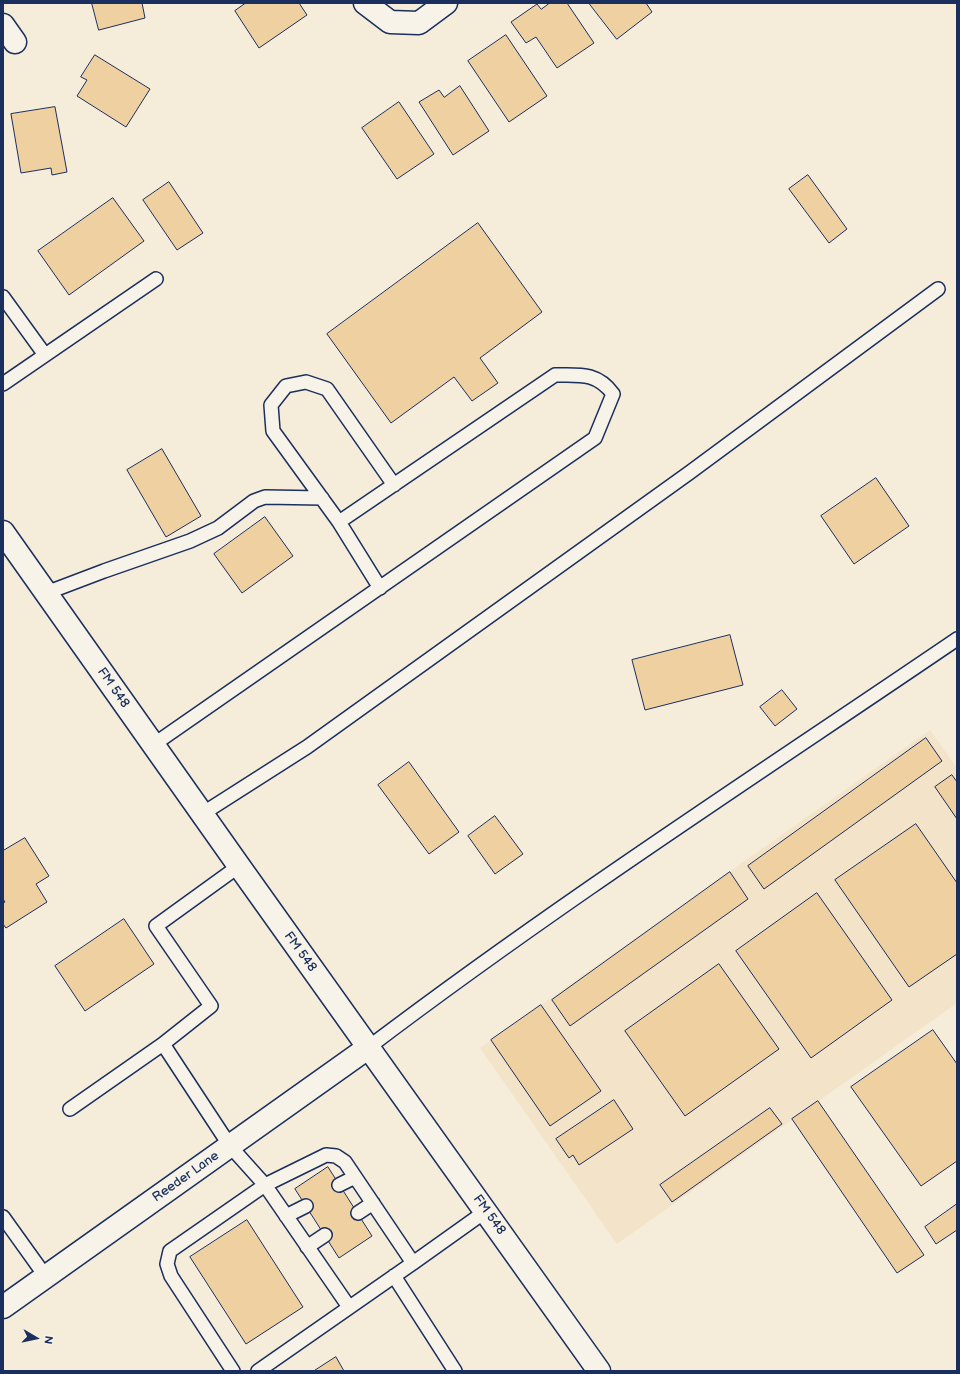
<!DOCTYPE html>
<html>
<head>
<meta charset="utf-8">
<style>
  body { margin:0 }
  #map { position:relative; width:960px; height:1374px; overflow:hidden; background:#f5ecda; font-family:"Balsamiq Sans",sans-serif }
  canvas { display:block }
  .frame { position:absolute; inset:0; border:4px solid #1b2f5e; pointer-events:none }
  .north { position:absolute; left:16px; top:1318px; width:40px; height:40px; -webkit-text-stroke:3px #f7f3e8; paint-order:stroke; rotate:99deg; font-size:11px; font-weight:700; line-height:16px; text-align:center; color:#1b2f5e }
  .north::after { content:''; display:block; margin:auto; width:14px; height:18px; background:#1b2f5e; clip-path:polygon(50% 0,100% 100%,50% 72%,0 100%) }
</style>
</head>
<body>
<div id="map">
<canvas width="960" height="1374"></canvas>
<div class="frame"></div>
<div class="north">N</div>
</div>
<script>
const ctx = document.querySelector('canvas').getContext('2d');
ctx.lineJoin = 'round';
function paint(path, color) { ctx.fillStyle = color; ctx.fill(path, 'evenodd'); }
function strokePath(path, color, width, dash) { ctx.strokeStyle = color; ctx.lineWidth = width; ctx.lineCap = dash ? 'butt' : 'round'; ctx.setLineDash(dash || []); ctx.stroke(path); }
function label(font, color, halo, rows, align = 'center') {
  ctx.font = font + ' "Balsamiq Sans",sans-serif'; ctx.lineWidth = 3; ctx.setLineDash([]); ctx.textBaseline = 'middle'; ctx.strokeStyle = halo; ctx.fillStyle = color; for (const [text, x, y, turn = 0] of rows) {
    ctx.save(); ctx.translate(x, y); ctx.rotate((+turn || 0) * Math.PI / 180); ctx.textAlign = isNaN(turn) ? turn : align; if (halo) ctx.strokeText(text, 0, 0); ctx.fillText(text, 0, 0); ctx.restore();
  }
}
const built = new Path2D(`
  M930 730 957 768V1003L617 1244 480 1048Z`);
const building = new Path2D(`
  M92 3H142L145 18 99 30Z
  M246 3H299L307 15 259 48 235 11Z
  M550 3H567L594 43 557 68 536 37 526 43 511 22 537 4 541 9Z
  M589 3H646L652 12 617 39Z
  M506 35 547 96 509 122 468 61Z
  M95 55 150 89 126 127 77 96 87 80 81 77Z
  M460 86 489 131 453 155 419 102 439 90 444 97Z
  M399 102 434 154 397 179 362 128Z
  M55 107 67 172 52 175 51 168 21 173 11 114Z
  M808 175 847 229 829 243 789 189Z
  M169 182 203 233 177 250 143 200Z
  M113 198 144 241 69 295 38 251Z
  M478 223 542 312 480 358 498 383 472 401 454 377 391 423 327 334Z
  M162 449 201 516 166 537 127 470Z
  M876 478 909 526 854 564 821 516Z
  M265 517 293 556 242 593 214 554Z
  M730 635 743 685 645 710 632 660Z
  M782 690 797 709 775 726 760 707Z
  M926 738 942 761 764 889 748 866Z
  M409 762 459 832 429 854 378 785Z
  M952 775 957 782V819L935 787Z
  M495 816 523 854 495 874 468 836Z
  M916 824 957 883V954L909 987 835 880Z
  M25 838 49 876 36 884 47 902 6 928 3 924V903L5 902 3 899V851Z
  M730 872 748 899 570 1026 552 1000Z
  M817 893 892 1000 811 1058 736 951Z
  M124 919 154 964 85 1011 55 966Z
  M719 964 779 1049 685 1116 625 1031Z
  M541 1005 601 1091 550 1126 491 1040Z
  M933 1030 957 1064V1161L921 1186 851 1087Z
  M614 1100 633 1129 579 1165 573 1155 569 1158 556 1139Z
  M818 1101 924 1255 897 1273 792 1119Z
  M770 1108 782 1124 672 1202 660 1185Z
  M328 1167 372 1236 339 1258 295 1189Z
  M957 1204V1230L936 1244 925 1227Z
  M247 1220 303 1307 246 1344 190 1257Z
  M336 1357 344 1371H314Z`);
const service = new Path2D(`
  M3 297 45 355
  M3 384 156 279
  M339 522 273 431 271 405 286 386 306 382 327 389 394 485
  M46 593 104 571 190 541 218 528 254 501 265 497 322 498
  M153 745 595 438 613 394C597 372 579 375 555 375L339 522 380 588
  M202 814 307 747 689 473 938 289
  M239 866 156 926 211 1006 163 1044 230 1146 265 1185 326 1155 336 1156 345 1162 413 1263 486 1211
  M369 1047C559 903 760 773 957 639
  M70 1109 163 1044
  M339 1185 355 1177
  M358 1213 373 1203
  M286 1216 306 1206
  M3 1217 46 1277
  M307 1247 325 1235
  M394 1276 455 1371
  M233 1371 171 1276 167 1264 170 1251 265 1185 349 1307
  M258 1371 413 1263`);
const minor = new Path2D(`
  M365 3 390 22 419 23 446 3
  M3 25 15 42
  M3 1307 369 1047`);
const secondary = new Path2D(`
  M3 532 239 866 599 1371`);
const streetNames = [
  ["FM 548",113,688,55],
  ["FM 548",300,952,54],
  ["Reeder Lane",186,1177,-35],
  ["FM 548",489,1215,54]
];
paint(built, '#f3e4c9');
paint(building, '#efd0a1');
strokePath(building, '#1b2f5e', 1);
strokePath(service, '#1b2f5e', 16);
strokePath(minor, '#1b2f5e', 25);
strokePath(secondary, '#1b2f5e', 25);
strokePath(service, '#f7f3e8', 13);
strokePath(minor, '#f7f3e8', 22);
strokePath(secondary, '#f7f3e8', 22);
label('13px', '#1b2f5e', '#f7f3e8', streetNames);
</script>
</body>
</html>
